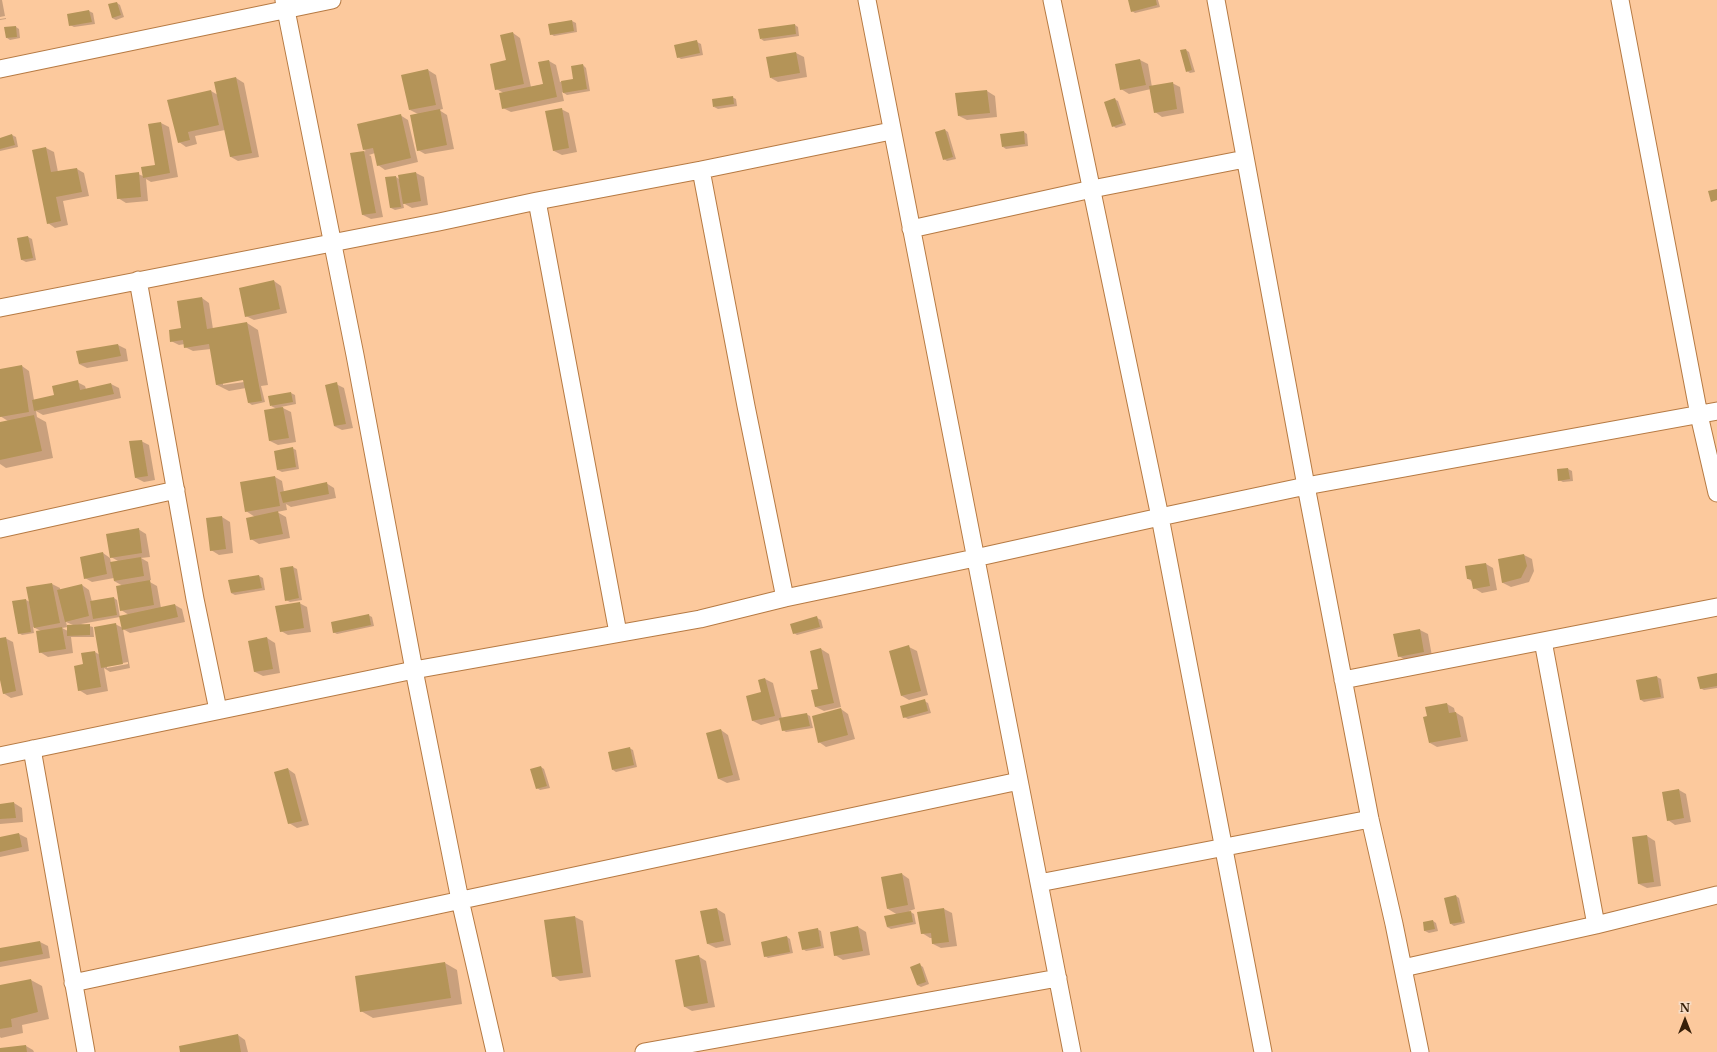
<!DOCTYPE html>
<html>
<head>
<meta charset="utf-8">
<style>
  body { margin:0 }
  #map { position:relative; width:1717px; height:1052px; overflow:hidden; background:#fcc99d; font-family:"Libre Baskerville",serif }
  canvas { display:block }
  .north { position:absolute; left:1665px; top:1000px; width:40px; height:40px; -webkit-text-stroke:3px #f6dcc6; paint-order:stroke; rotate:0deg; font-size:11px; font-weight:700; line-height:16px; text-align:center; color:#371f08 }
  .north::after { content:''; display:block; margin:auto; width:14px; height:18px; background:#371f08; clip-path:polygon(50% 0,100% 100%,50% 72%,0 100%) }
</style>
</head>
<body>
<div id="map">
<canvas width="1717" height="1052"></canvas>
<div class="north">N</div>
</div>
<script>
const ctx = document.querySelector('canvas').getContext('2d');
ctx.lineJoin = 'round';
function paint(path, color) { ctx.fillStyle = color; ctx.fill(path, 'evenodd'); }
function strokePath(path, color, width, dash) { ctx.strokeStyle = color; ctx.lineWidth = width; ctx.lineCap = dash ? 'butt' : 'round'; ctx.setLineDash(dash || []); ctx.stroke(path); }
const shadow = new Path2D(`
  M0 0H2L5 16 0 17Z
  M1129 0H1158L1160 7 1135 13 1132 11Z
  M117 3 120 5 124 17 116 20 112 18Z
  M89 11 93 13 95 24 74 27 70 25Z
  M6 18V19L0 20V19Z
  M572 21 576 23 577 32 554 36 551 34 549 24Z
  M795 25 798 27 799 36 764 41 761 39Z
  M16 27 19 29 20 38 10 40 7 38Z
  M513 33 520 38 531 87 544 84 549 61 556 65 560 82 575 80 583 65 586 68 590 91 567 95 562 92 564 101 511 112 503 108 504 93 496 89 507 61Z
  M697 42 701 44 703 55 681 59 678 57Z
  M1186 50 1189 52 1195 72 1190 73 1187 71Z
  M796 53 804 57 807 77 778 82 771 78Z
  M1140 60 1148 64 1152 87 1172 83 1180 87 1184 113 1162 117 1155 112 1151 89 1129 94 1121 89Z
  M428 70 436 75 443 109 439 110 447 115 454 149 425 154 418 150V114L410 110Z
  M236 78 244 83 259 157 238 161 231 157 225 130 195 136 197 144 186 147 179 142 211 91 218 95 215 83Z
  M987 91 995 96 997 117 967 120 959 116Z
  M732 97 736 99 737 106 718 109 714 107Z
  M1114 99 1118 101 1126 125 1116 128 1113 126Z
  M561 109 569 113 577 152 562 155 554 151Z
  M400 115 408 120 418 162 385 170 378 165 375 153 369 155 371 156 383 217 371 219 363 215 352 154 366 151 364 150Z
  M161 123 169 127 178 177 151 182 146 179 148 201 126 203 118 198 138 174 143 176 156 166Z
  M945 130 948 132 956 159 947 161 944 159Z
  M1024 132 1027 134 1028 146 1006 149 1003 147Z
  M12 135 16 137 18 147 0 151V139Z
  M46 148 54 152 58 172 77 169 84 173 89 196 63 201 68 225 55 228 48 223Z
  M416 173 424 177 428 205 412 208 403 203 404 208 395 210 391 208 396 177 399 179Z
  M28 237 32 239 36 260 26 262 22 260 18 239Z
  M274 281 281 286 287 313 254 320 246 316Z
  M202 298 209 303 213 329 247 323 258 330 268 385 261 386 265 402 252 405 249 403 246 388 229 391 217 385 211 349 193 351 185 347V344L179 345 171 341 182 329ZM244 379V382L223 385V383Z
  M118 345 126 349 128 361 87 368 79 364Z
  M22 366 29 371 34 400 56 396 77 382 85 386 86 389 111 384 119 388 121 398 43 415 36 411 37 417 46 422 53 458 6 468 0 464V423L8 421 0 416V370Z
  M336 384 344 388 353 428 342 430 334 426Z
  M291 393 295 395 296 404 281 407 291 412 296 442 278 445 270 441 277 409 271 406Z
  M141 441 149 445 155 480 144 482 136 478Z
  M292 448 296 450 299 469 282 472 278 470Z
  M1568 469 1572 471 1573 481 1563 482 1559 480 1558 470Z
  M275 477 282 481 284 492 326 483 334 488 336 498 291 507 286 504 287 510 277 512 286 517 290 538 259 544 251 539 255 517 246 511Z
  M222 517 230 522 233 553 219 555 211 550Z
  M138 529 146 534 150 557 141 558 148 562 151 580 148 581 157 586 161 608 175 605 182 609 185 622 130 633 123 629 130 668 110 672 104 668 108 691 87 695 79 690 84 665 95 652 100 655 115 624 123 628 120 617 81 624 93 627 94 637H71L73 653 48 657 40 652 41 631 33 627 34 633 22 635 19 633 26 600 30 602 28 588 52 584 60 588V590L82 585 89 590 92 602 114 598 117 600 120 617 129 615 121 610 123 586 114 581V578L92 582 85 578 103 553 110 558 111 563 118 561 111 557ZM66 622 73 625 67 626ZM68 627V631L62 628ZM128 662V664L107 668V666Z
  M1524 555 1532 559 1534 571 1529 582 1511 587 1503 583 1499 560Z
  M1486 564 1493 568 1497 590 1482 593 1474 588 1473 582 1468 579Z
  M293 567 297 569 302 600 290 602 286 600Z
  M259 576 263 578 265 590 235 595 231 593Z
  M299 603 307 607 311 632 288 635 281 631Z
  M368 615 372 617 374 626 337 634 333 632Z
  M817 618 821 620 823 628 797 635 794 633Z
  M1420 630 1428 634 1432 656 1407 661 1399 656Z
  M5 638 13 642 23 695 11 698 3 693 0 675V639Z
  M267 638 275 643 280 673 263 676 255 672 250 642Z
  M909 647 917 651 928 695 909 700 902 696Z
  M821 649 829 654 841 707 824 711 816 707 819 689 811 651Z
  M1717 674V688L1704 690 1700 688Z
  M1657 677 1661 679 1664 698 1644 702 1641 700 1638 680Z
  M765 679 773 683 782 719 806 714 810 716 813 728 786 732 783 730 780 720 761 725 753 721 763 693 759 680Z
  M924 701 928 703 931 713 908 719 904 717Z
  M1447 704 1454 708 1455 712 1463 717 1468 741 1437 747 1430 743Z
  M841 709 848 714 855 739 826 747 819 742Z
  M721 730 728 735 740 780 727 783 719 779 707 734Z
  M629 748 633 750 637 767 616 772 613 770Z
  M541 767 544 769 550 788 540 790 537 788Z
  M288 769 295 774 309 825 297 828 289 823Z
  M1679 790 1686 794 1691 822 1675 825 1668 820Z
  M14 803 22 808 23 822 0 824V805Z
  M19 834 27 838 29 851 0 857V838Z
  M1647 836 1655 841 1661 886 1647 888 1639 884 1633 838Z
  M902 874 909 879 915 909 909 911 914 914 916 924 891 929 887 927 898 915 888 909Z
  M1456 896 1459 898 1465 923 1454 926 1451 924Z
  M717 909 725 914 731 945 716 948 708 944Z
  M944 909 952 913 957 946 941 948 933 944 932 938H930L922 933 918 913Z
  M575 917 583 921 591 977 560 981 553 976 545 921Z
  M1433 921 1436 923 1438 931 1429 933 1425 931 1424 923Z
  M858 927 866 932 870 955 843 960 835 955Z
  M817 929 821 931 824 948 806 951 803 949Z
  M787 937 790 939 793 953 768 958 765 956Z
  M40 942 48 946 50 958 0 967V949Z
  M698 956 706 961 715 1007 692 1011 685 1007Z
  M445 963 457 970 462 1004 373 1018 361 1011Z
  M920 965 923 967 929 984 921 987 917 985Z
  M31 980 42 986 49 1019 22 1025 23 1033 1 1038 0 1037V986Z
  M238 1035 245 1040 248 1052H181Z
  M26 1046 33 1050 34 1052H0V1049Z`);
const building = new Path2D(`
  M1128 0H1156L1157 5 1131 12Z
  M117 2 121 15 112 18 108 4Z
  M89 10 92 22 69 26 67 14Z
  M572 20 574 31 550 35 548 24Z
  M795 24 796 34 760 39 758 29Z
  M16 26 17 37 6 38 4 27Z
  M513 32 524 84 495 90 490 64 506 60 500 35Z
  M697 40 700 53 677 58 674 45Z
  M1186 49 1192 70 1186 72 1180 50Z
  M796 52 800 73 770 78 766 57Z
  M1140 59 1146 85 1120 90 1115 64Z
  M549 60 557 97 502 109 499 93 543 84 538 62Z
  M583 64 587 89 563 93 561 81 573 79 571 66Z
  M428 69 436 105 409 110 401 75Z
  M236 77 252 153 230 157 214 82Z
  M1173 82 1177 109 1154 113 1149 86Z
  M211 90 219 125 188 132 190 140 178 143 167 100Z
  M987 90 990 113 958 116 955 93Z
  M733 96 734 104 713 107 712 99Z
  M1115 98 1123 123 1112 127 1104 102Z
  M562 108 569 148 553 151 545 111Z
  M440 109 447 145 417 151 410 115Z
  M401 114 411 158 377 166 373 148 363 150 357 124Z
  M161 122 170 173 143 178 141 167 155 165 148 124Z
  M945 129 953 157 943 160 935 132Z
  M1024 131 1025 144 1002 147 1000 134Z
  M12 134 15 145 0 149V138Z
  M46 147 51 172 77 168 82 192 56 197 61 221 47 224 32 150Z
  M364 151 376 213 362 215 350 153Z
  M139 172 141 197 117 199 115 175Z
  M416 172 421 201 403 204 398 175Z
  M396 176 401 207 390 208 385 177Z
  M1717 189V200L1711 202 1708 191Z
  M28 236 33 258 21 260 17 238Z
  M274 280 280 309 245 317 239 288Z
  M202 297 207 329 247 322 262 401 248 403 243 380 216 385 209 344 184 348 183 340 170 342 169 330 181 328 177 301Z
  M118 344 121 356 79 364 76 351Z
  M22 365 29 412 0 417V369Z
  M78 380 80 390 111 383 114 394 34 411 32 400 54 395 52 386Z
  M337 382 346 424 334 426 325 385Z
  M291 392 293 402 270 406 268 396Z
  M283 407 289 438 269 441 264 410Z
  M34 415 42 451 0 460V422Z
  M142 440 148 476 135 478 129 441Z
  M293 447 296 467 277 470 274 451Z
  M1568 468 1570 479 1558 481 1557 469Z
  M275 476 280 506 245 512 240 482Z
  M327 482 329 494 283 503 280 492Z
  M278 511 283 534 250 540 246 518Z
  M222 516 226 549 210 551 206 518Z
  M139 528 142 553 110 558 106 534Z
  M103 552 107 574 84 579 80 557Z
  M1524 554 1527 566 1521 578 1502 583 1498 559Z
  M141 557 144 576 114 581 110 562Z
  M1486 563 1490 586 1473 589 1471 579H1467L1465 566Z
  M293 566 299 598 285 601 280 568Z
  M259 575 262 588 231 593 228 580Z
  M150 580 154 605 120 611 116 586Z
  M52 583 60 623 34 628 26 587Z
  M82 584 89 616 65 622 57 590Z
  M114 597 117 615 93 619 90 601Z
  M26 599 31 632 18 634 12 601Z
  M300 602 304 628 280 632 275 606Z
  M175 604 178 617 122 630 119 616Z
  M369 614 371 625 333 633 331 622Z
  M817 616 820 627 793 634 790 624Z
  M116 623 123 664 101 668 94 627Z
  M90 624V635L67 636V625Z
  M62 627 66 649 39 653 36 631Z
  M1420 629 1424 652 1398 657 1393 634Z
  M6 637 16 691 3 694 0 680V638Z
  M267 637 273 669 254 672 248 641Z
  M909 645 921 691 901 696 889 651Z
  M821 648 834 703 815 707 811 690 818 689 810 651Z
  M95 651 101 687 78 691 74 666 83 664 81 653Z
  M1717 673V686L1700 689 1697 677Z
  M1657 676 1661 697 1640 700 1636 680Z
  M765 678 775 716 752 721 746 696 761 692 758 680Z
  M925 699 928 711 903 718 900 706Z
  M1447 703 1449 713 1456 712 1461 737 1429 743 1423 717 1427 716 1425 707Z
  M841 708 848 735 818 743 812 716Z
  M807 713 810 726 782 731 779 718Z
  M721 729 733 775 718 779 706 733Z
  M630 747 634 765 612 770 608 752Z
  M541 766 547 786 536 789 530 769Z
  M288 768 302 821 288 824 274 772Z
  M1679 789 1684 818 1667 821 1662 792Z
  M14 802 16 818 0 819V804Z
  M19 833 22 847 0 852V837Z
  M1647 835 1654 882 1638 884 1632 837Z
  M902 873 908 905 887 909 881 877Z
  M1456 895 1462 922 1450 924 1444 898Z
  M717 908 724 941 707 944 700 911Z
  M944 908 949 942 932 944 931 933 921 934 917 912Z
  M911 911 913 922 887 927 884 916Z
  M575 916 583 973 552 977 544 920Z
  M1433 920 1435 929 1424 931 1423 922Z
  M858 926 863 951 834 956 830 932Z
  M818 928 821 946 802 950 798 932Z
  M787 936 790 952 764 957 761 942Z
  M40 941 43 954 0 962V948Z
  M699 955 708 1003 684 1007 675 960Z
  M445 962 451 998 360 1012 355 976Z
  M920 963 926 982 917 985 910 967Z
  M31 979 38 1012 11 1019 12 1027 0 1029V985Z
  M238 1034 241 1052H180L179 1046Z
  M26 1045 27 1052H0V1048Z`);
const street = new Path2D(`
  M284 0 355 355 414 670 460 900 495 1052
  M867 0 1072 1052
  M1052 0 1160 517 1263 1052
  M1216 0 1306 486 1370 819 1394 924 1420 1052
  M1620 0 1699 415 1717 493
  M0 69 332 0
  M701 170 746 406 785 598
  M537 201 618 633
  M911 229 1092 189 1245 159
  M138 280 195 599 218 710
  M0 308 439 222 537 201 701 170 891 131
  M0 529 176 490
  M1543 641 1596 925
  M1343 680 1717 607
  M32 749 86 1052
  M0 756 414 670 700 619 785 598 975 558 1160 517 1306 486 1717 411
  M1039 883 1370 819
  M1403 968 1596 925 1717 895
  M73 983 1019 781
  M644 1052 1058 978`);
paint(shadow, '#0003');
paint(building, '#b49458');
strokePath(street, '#b67a43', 19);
strokePath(street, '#fff', 17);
</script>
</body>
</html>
